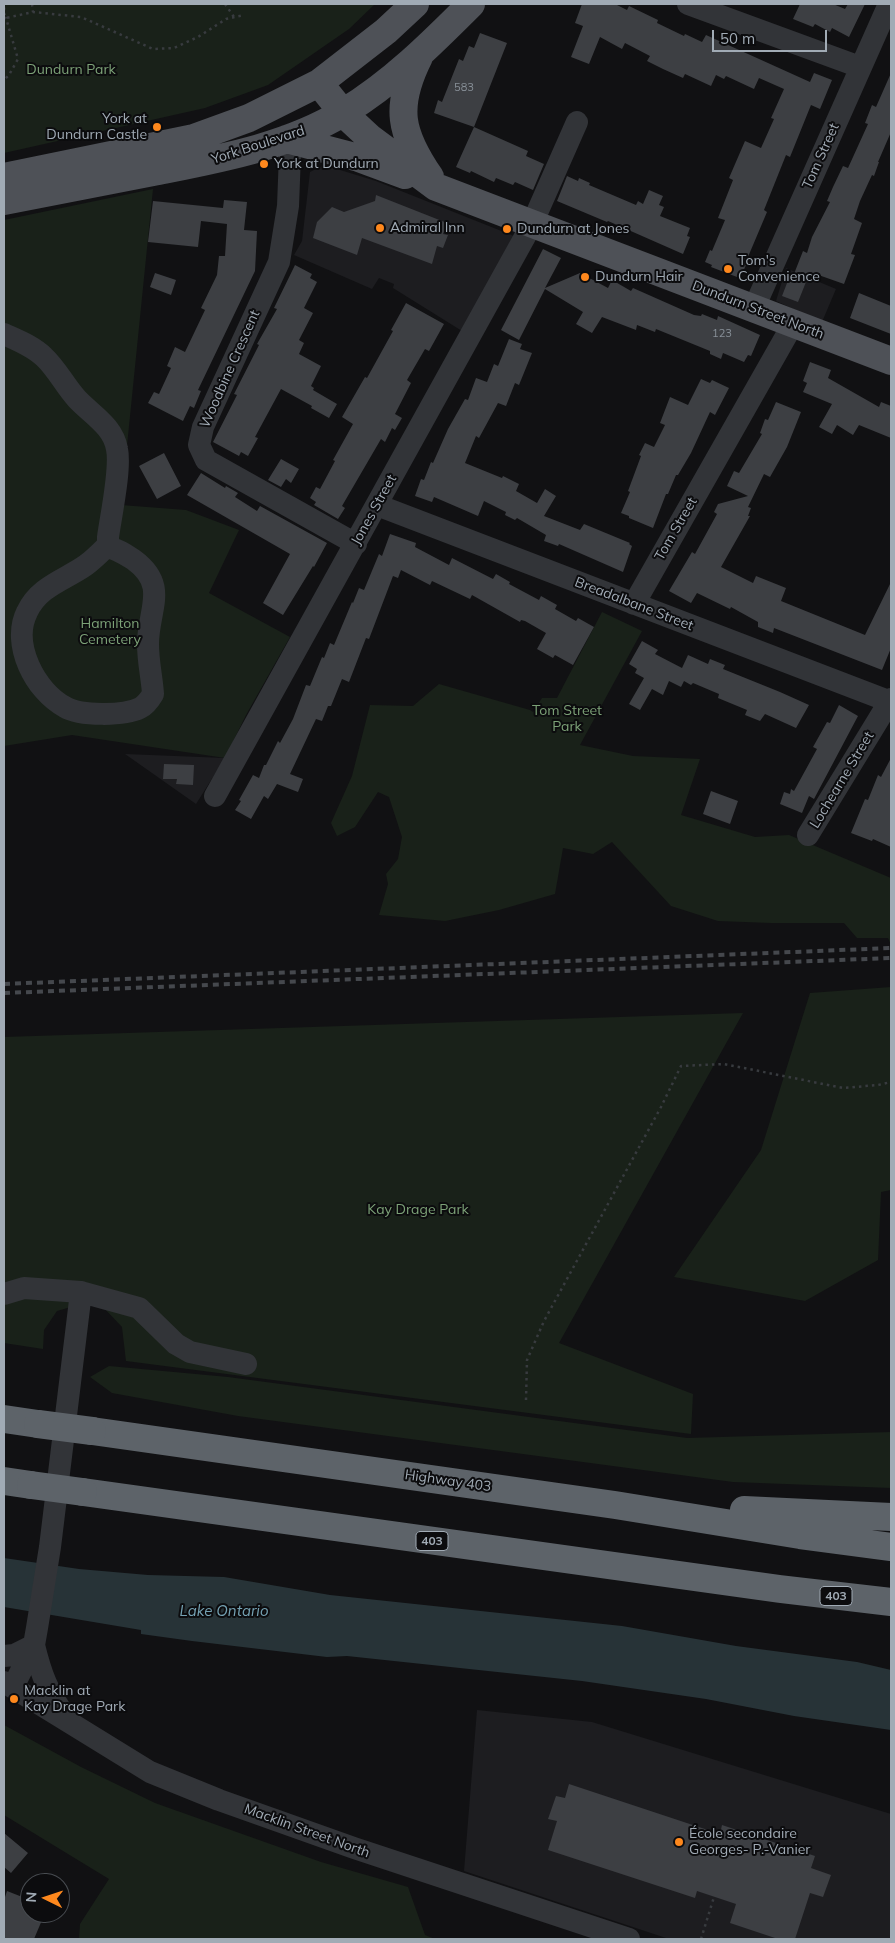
<!DOCTYPE html>
<html>
<head>
<meta charset="utf-8">
<style>
  body { margin:0 }
  #map { position:relative; width:895px; height:1943px; overflow:hidden; background:#111113; font-family:Mulish,sans-serif }
  canvas { display:block }
  .frame { position:absolute; inset:0; border:5px solid #a1abb5; pointer-events:none }
  .north { position:absolute; left:20px; top:1873px; width:50px; height:50px; box-sizing:border-box; background:#0c0c0e; border:1px solid #484c51; border-radius:50%; rotate:274deg; font-size:14px; font-weight:700; line-height:20px; text-align:center; color:#a1abb5 }
  .north::after { content:''; display:block; margin:auto; width:18px; height:22px; background:#fe881d; clip-path:polygon(50% 0,100% 100%,50% 72%,0 100%) }
  .scale { position:absolute; left:712px; top:30px; width:115px; height:22px; box-sizing:border-box; border:2px solid #a1abb5; border-top:0; padding-left:6px; font-size:15px; line-height:18px; white-space:nowrap; color:#a1abb5; -webkit-text-stroke:4px #0c0c0e; paint-order:stroke }
</style>
</head>
<body>
<div id="map">
<canvas width="895" height="1943"></canvas>
<div class="frame"></div>
<div class="north">N</div>
<div class="scale">50 m</div>
</div>
<script>
const ctx = document.querySelector('canvas').getContext('2d');
ctx.lineJoin = 'round';
function paint(path, color) { ctx.fillStyle = color; ctx.fill(path, 'evenodd'); }
function strokePath(path, color, width, dash) { ctx.strokeStyle = color; ctx.lineWidth = width; ctx.lineCap = dash ? 'butt' : 'round'; ctx.setLineDash(dash || []); ctx.stroke(path); }
function label(font, color, halo, rows, align = 'center') {
  ctx.font = font + ' Mulish,sans-serif'; ctx.lineWidth = 4; ctx.setLineDash([]); ctx.textBaseline = 'middle'; ctx.strokeStyle = halo; ctx.fillStyle = color; for (const [text, x, y, turn = 0] of rows) {
    ctx.save(); ctx.translate(x, y); ctx.rotate((+turn || 0) * Math.PI / 180); ctx.textAlign = isNaN(turn) ? turn : align; if (halo) ctx.strokeText(text, 0, 0); ctx.fillText(text, 0, 0); ctx.restore();
  }
}
const built = new Path2D(`
  M324 165 376 181 514 236 462 331 393 288 394 284 379 278 372 289 294 255 302 241 310 172Z
  M786 268 836 289 822 322 776 301Z
  M125 754 225 758 196 804Z
  M477 1710 592 1722 891 1814V1939H669L464 1871Z`);
const green = new Path2D(`
  M4 4H375L349 29 268 85 205 108 4 153Z
  M153 189 121 505 186 510 239 530 209 593 290 637 246 715 225 758 72 735 4 746V220Z
  M602 612 642 631 580 745 633 756 700 759 681 815 755 837 789 835 891 878V945L888 938H857L844 923H771L718 921 671 906 612 842 593 854 563 848 555 894 499 910 445 921 379 915 388 884 386 874 398 859 402 837 389 797 378 792 355 827 337 836 331 823 352 776 370 705 413 706 439 684 530 710 533 712 542 698H557Z
  M891 987V1190L881 1192 878 1260 805 1301 674 1277 761 1150 810 993Z
  M743 1013 559 1343 693 1394 691 1434 126 1361 122 1327 103 1307 88 1302 57 1311 44 1330 43 1349 4 1343V1037Z
  M109 1366 228 1377 687 1438 891 1432V1488L733 1482 238 1416 112 1393 90 1377Z
  M4 1725 81 1767 155 1803 321 1862 408 1887 425 1935 435 1939H79L80 1924 109 1879 4 1815Z`);
const water = new Path2D(`
  M4 1558 79 1569 148 1575 224 1577 330 1595 622 1626 736 1646 857 1662 891 1670V1730L794 1716 706 1699 582 1681 347 1656 327 1657 192 1641 141 1634V1630L4 1607Z`);
const building = new Path2D(`
  M582 4H615L627 10 629 6 658 20 657 23 684 36 685 34 702 42 706 35 810 82 814 73 832 80 820 109 811 105 790 157 786 155 764 210 767 212 745 264 746 265 742 274 737 277 711 267 712 265 705 262 710 250 712 251 725 220 718 218 733 180 729 178 745 141 761 148 774 119 771 118 784 89 759 78 754 89 726 76 724 79 716 75 711 86 685 74 683 78 663 69 647 61 650 56 625 43 622 49 600 37 589 64 571 57 583 26 575 23Z
  M800 4H833L845 9 848 4H865L849 37 832 28 830 32 815 24 813 27 793 19Z
  M480 33 507 43 474 127 434 113 438 100 442 102 459 59 463 61 469 46 474 48Z
  M891 73V132L878 162H879L874 176 872 175 860 201 854 219 862 223 851 254 855 255 844 284 810 272 798 302 782 296 789 278 792 279 803 251 807 253 812 237 830 202 827 201 833 187 843 166 848 168 868 124 865 123 872 105 876 107Z
  M474 127 528 151 526 156 544 164 533 190 515 182 513 185 496 178 494 182 471 171 470 173 456 167Z
  M567 176 578 181 579 178 590 183 589 185 636 205 638 201 643 204 649 190 663 196 659 205 664 207 660 216 690 228 687 236 690 237 683 254 608 221 607 222 557 201Z
  M376 195 447 223 443 234 448 235 443 248 437 246 432 264 362 238 357 255 313 238 317 222 332 207 344 212 375 201Z
  M224 200 247 202 244 230 257 231 255 271 198 390 201 391 194 408 190 406 183 421 148 403 154 392 159 394 171 368 167 366 175 347 185 352 205 310 201 308 217 275 219 256H225L227 224 201 221 198 247 148 242 153 201 223 208Z
  M543 249 561 258 545 288 580 273 608 288 612 280 631 291 633 288 694 315 701 316 702 314 717 320 718 316 760 335 751 356 748 355 744 362 723 353 721 359 710 354V351L656 329 655 332 637 325 636 330 602 317 592 333 576 324 583 312 545 289 519 340 501 330Z
  M295 265 312 274 310 278 317 282 304 308 313 313 299 340 304 343 299 354 321 366 311 386 314 388 313 390 337 404 329 418 311 408 312 406 281 389 255 437 258 438 248 456 241 452 239 456 213 442 237 395 234 394 259 345 257 344 277 309 274 308Z
  M155 273 176 280 171 295 150 287Z
  M859 293 891 306V334L850 318Z
  M406 303 444 324 429 351 425 349 407 380 411 383 395 414 402 418 395 430 392 428 385 442 381 439 342 506 345 508 338 519 314 505 316 502 310 498 316 487 320 489 335 461 333 460 353 424 342 417 365 377 367 378 393 331 391 330Z
  M509 339 522 344 520 349 532 353 519 385 515 383 506 406 498 403 479 438 476 436 465 463 502 478 503 476 519 484 516 491 537 503 545 489 556 496 544 516 580 530 584 524 630 543 629 544 632 546 623 572 559 544 558 546 544 541 546 535 517 518 515 520 505 515 506 512 484 501 478 516 434 497 432 502 415 496 421 479 424 480 431 462 433 463 448 429 465 399 468 400 476 378 487 382 494 364 498 366Z
  M810 362 831 370 828 378 879 407 881 402 891 406V438L859 425 853 435 837 425 832 434 819 427 832 404 803 392 807 383 803 381Z
  M701 379 710 383 712 380 729 388 715 415 710 412 691 453 678 475H676L668 494H666L653 528 629 518V516L621 513 630 492 628 491 641 456 639 455 645 443 654 447 665 425 660 423 670 397 688 405Z
  M776 402 801 412 787 447 770 477 764 474 748 507 751 508 748 516H750L721 567 753 583 756 576 786 588 781 601 865 635 891 582V648L882 670 774 628 773 633 758 627V622L731 607 730 609 697 593 691 603 669 591 692 552 695 554 717 514 714 512 718 504 748 496 727 486 734 471 739 473 762 434 760 433 765 419 768 420Z
  M164 453 181 486 157 499 139 466Z
  M281 459 299 469 291 483 286 479 281 487 268 480Z
  M201 473 225 488 226 486 238 493 235 497 257 511 260 506 327 543 314 567 313 566 283 615 263 603 290 554 187 495Z
  M390 534 416 543 415 547 449 565 452 558 493 579 496 574 510 582 509 584 539 600 541 596 557 605 555 609 576 621 578 618 594 627 573 665 555 655 553 658 537 649 546 633 525 621 521 620 520 622 472 595 470 599 432 581 430 585 401 570 398 578 393 576 369 639 366 638 349 682 342 679 331 706H328L322 721 316 719 290 774 303 779 298 792 277 784 268 799 264 796 251 819 235 810 241 801 239 800 253 775 259 778 264 765H266L278 741 280 743 293 719 306 685 310 686 322 657 324 658 330 643 334 645 352 602 353 603 359 588 364 590 379 554 382 556Z
  M642 641 658 650 655 654 682 668 688 655 708 664 710 659 725 665 723 669 780 692 809 705 796 728 765 714 760 721 745 715 747 710 718 698 719 694 693 683 691 685 684 681 681 687 669 681 663 695 652 689 640 710 629 704 644 678 635 673 637 669 629 664Z
  M839 705 858 716 814 799 809 796 802 813 780 804 784 792 790 794 791 789 794 791 817 749 813 747 827 722 830 723Z
  M891 758V847L873 839 872 841 851 833 865 799 868 800 878 775 881 777Z
  M164 764 194 765 193 785 176 784 177 779H163Z
  M711 791 738 801 730 824 703 814Z
  M569 1784 720 1834 722 1825 815 1856 811 1868 831 1875 823 1897 810 1893 795 1939H778L730 1923 736 1904 697 1891 695 1898 548 1850 557 1821 548 1819 556 1796 565 1798Z
  M4 1833 28 1853 11 1873 4 1867Z
  M7 1891 30 1900V1913H45L34 1939H4V1900Z`);
const path = new Path2D(`
  M32 4 33 12
  M225 4 234 17
  M4 10 5 4
  M4 13 6 18 33 12 81 17 153 49 174 48 198 37 226 19 244 15
  M4 18H6L18 59 9 75 4 80
  M526 1400 527 1360 544 1321 661 1107 681 1066 724 1064 843 1088 878 1085 891 1082
  M701 1939 714 1897`);
const minor = new Path2D(`
  M688 4 860 67
  M286 139 290 154 288 206 279 262 203 427 199 445 206 460 356 544
  M754 308 889 4
  M4 334C17 340 33 346 44 357 57 369 65 386 77 399 92 415 113 426 117 449 121 469 111 515 108 537V547
  M377 505 891 702
  M106 547C116 548 126 555 134 560 169 586 148 609 148 644 148 662 152 678 153 694 150 699 146 705 140 708 124 716 80 716 65 707 35 691 11 644 27 612 39 586 65 580 86 565 93 560 100 553 106 547Z
  M634 604 793 324
  M215 796 532 224 577 122
  M808 835 891 699
  M4 1294 24 1288 81 1292 139 1308 176 1344 190 1352 246 1364
  M34 1645C41 1674 48 1693 66 1717
  M4 1656 14 1655 34 1645
  M4 1682 150 1772 219 1800 354 1848 629 1939
  M13 1687 34 1645 37 1628 50 1547 81 1292`);
const major = new Path2D(`
  M419 57C394 107 400 133 430 177
  M319 83 343 113 370 138 436 187 891 361
  M286 139 359 158 405 175
  M4 177 194 138 249 118 319 83 386 31 415 4
  M4 201C53 191 103 182 153 172 218 159 287 147 344 112 392 83 432 43 471 4`);
const highway = new Path2D(`
  M4 1419 38 1424
  M92 1431 615 1505 800 1535 891 1547
  M4 1481 31 1485
  M83 1492 780 1589 891 1602
  M744 1510 891 1517`);
const rail = new Path2D(`
  M4 984 891 948
  M4 993 891 958`);
const highwayBridge = new Path2D(`
  M38 1424 92 1431
  M31 1485 83 1492`);
const markers = [
  [157,127,5,"#fe881d"],
  [264,164,5,"#fe881d"],
  [380,228,5,"#fe881d"],
  [507,229,5,"#fe881d"],
  [728,269,5,"#fe881d"],
  [585,277,5,"#fe881d"],
  [14,1699,5,"#fe881d"],
  [679,1842,5,"#fe881d"]
];
const numberNames = [
  ["583",464,88],
  ["123",722,334]
];
const shields = [
  [432,1541,32],
  [836,1596,32]
];
const shieldNames = [
  ["403",432,1541],
  ["403",836,1596]
];
const parkNames = [
  ["Dundurn Park",71,70],
  ["Hamilton",110,624],
  ["Cemetery",110,640],
  ["Tom Street",567,711],
  ["Park",567,727],
  ["Kay Drage Park",418,1210]
];
const poiNames = [
  ["York at",147,119,"right"],
  ["Dundurn Castle",147,135,"right"],
  ["York at Dundurn",274,164],
  ["Admiral Inn",390,228],
  ["Dundurn at Jones",517,229],
  ["Tom's",738,261],
  ["Convenience",738,277],
  ["Dundurn Hair",595,277],
  ["Macklin at",24,1691],
  ["Kay Drage Park",24,1707],
  ["École secondaire",689,1834],
  ["Georges- P.-Vanier",689,1850]
];
const streetNames = [
  ["York Boulevard",258,145,-18],
  ["Tom Street",821,156,-66],
  ["Dundurn Street North",758,310,21],
  ["Woodbine Crescent",230,369,-66],
  ["Jones Street",374,510,-61],
  ["Tom Street",676,529,-60],
  ["Breadalbane Street",634,604,21],
  ["Lochearne Street",842,780,-59],
  ["Highway 403",448,1481,8],
  ["Macklin Street North",307,1831,20]
];
const waterNames = [
  ["Lake Ontario",224,1611]
];
paint(built, '#1d1d20');
paint(green, '#192119');
paint(water, '#273337');
paint(building, '#3d3f43');
strokePath(path, '#383b3f', 2.5, [2.5, 4]);
strokePath(minor, '#323438', 22);
strokePath(major, '#4e5157', 28);
strokePath(highway, '#5d6369', 28);
strokePath(rail, '#45484d', 4, [6, 5]);
strokePath(highwayBridge, '#5d6369', 28);
for (const [x, y, r, color] of markers) { const dot = new Path2D(); dot.arc(x, y, r, 0, 2 * Math.PI); ctx.fillStyle = color; ctx.fill(dot); strokePath(dot, '#0c0c0e', 2); }
label('11px', '#889098', null, numberNames);
for (const [x, y, w] of shields) { const box = new Path2D(); box.roundRect(x - w / 2, y - 9.5, w, 19, 4); ctx.fillStyle = '#0c0c0e'; ctx.fill(box); strokePath(box, '#a1abb5', 1); }
label('bold 12px', '#a1abb5', null, shieldNames);
label('14px', '#7ca177', '#0c0c0e', parkNames);
label('14px', '#a1abb5', '#0c0c0e', poiNames, 'left');
label('14px', '#a1abb5', '#0c0c0e', streetNames);
label('italic 15px', '#75a2b3', '#0c0c0e', waterNames);
</script>
</body>
</html>
